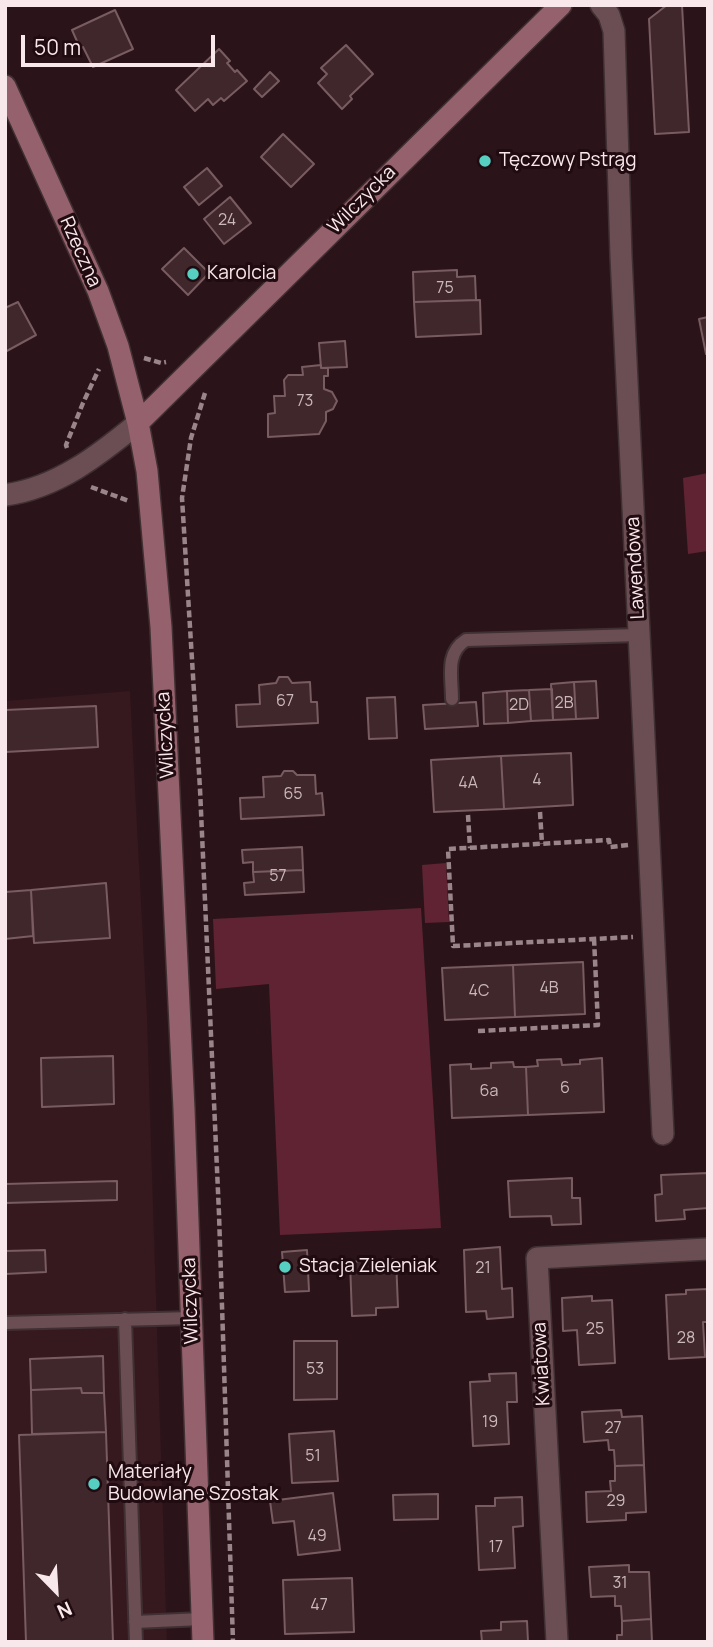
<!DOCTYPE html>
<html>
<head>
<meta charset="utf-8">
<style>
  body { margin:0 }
  #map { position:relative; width:713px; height:1647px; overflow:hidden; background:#2a1419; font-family:Manrope,sans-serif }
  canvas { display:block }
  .frame { position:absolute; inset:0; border:7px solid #f9e8eb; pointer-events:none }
  .north { position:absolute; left:21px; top:1556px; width:70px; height:70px; -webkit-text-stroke:5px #200b10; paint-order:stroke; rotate:156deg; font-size:19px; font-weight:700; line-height:28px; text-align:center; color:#f9e8eb }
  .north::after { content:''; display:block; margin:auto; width:24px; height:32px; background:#f9e8eb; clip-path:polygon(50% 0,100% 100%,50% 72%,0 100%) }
  .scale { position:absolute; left:21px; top:35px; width:194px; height:32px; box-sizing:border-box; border:4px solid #f9e8eb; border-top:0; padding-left:9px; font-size:21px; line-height:24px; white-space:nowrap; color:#f9e8eb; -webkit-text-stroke:5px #200b10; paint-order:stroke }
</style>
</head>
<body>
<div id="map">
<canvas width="713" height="1647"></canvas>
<div class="frame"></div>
<div class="north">N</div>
<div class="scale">50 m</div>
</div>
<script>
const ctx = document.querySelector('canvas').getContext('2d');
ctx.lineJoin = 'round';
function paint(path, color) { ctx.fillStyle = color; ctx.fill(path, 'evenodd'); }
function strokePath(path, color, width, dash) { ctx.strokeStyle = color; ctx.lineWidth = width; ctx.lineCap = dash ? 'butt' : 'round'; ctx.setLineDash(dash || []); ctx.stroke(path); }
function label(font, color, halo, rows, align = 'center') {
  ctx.font = font + ' Manrope,sans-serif'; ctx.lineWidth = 6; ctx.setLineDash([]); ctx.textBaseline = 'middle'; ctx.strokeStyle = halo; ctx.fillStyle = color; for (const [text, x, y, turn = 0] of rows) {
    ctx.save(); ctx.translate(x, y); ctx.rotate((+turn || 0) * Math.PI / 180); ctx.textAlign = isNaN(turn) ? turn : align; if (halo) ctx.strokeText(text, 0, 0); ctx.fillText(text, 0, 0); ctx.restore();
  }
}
const built = new Path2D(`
  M130 691 147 1016 167 1642H5V701Z`);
const green = new Path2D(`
  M708 473V551L688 554 683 478Z
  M446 863 449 922 425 923 422 865Z
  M421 908 441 1228 280 1235 269 984 216 989 213 919Z`);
const building = new Path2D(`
  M667 5H682L689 132 655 134 649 19Z
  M115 10 133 49 93 67 83 47 80 48 72 30Z
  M346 45 373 74 350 96 352 99 342 109 318 83 327 74 321 68Z
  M219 49 230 61 227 63 235 72 237 70 247 81 224 101 221 98 213 105 208 99 195 111 176 90Z
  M270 72 279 81 262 97 254 89Z
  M283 134 314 164 291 187 261 157Z
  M207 168 222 186 199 205 184 187Z
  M230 197 251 223 224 244 204 219Z
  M184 248 209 273 188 295 162 269Z
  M457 270V277L475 276 476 300 414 302 413 272Z
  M480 300 481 334 416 337 414 302Z
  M18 302 36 335 5 352V308Z
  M708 317V353L706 354 699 319Z
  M345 341 347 367 321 368 319 343Z
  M321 365V368H328V376H324V389L332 392 337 401 333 409 326 412V421L319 434 268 437V414L275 413 274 396H285L284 380 288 375H303L302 367Z
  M279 677H288L292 683 310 682 311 702H317L318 723 237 727 236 705 260 704 259 685 276 683Z
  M596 681 598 718 576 719 574 682Z
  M574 682 576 719 553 720 551 684Z
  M552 689 553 720 531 721 529 690Z
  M529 690 531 721 508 723 507 691Z
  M507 691 508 723 484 724 483 693Z
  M395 697 397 738 369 739 367 698Z
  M476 702 478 726 425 729 423 705Z
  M96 706 98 747 5 752V710Z
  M571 753 573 805 504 809 501 756Z
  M501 756 504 809 434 812 431 760Z
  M284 771H293L297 775H315L316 794 322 793 324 815 241 819 240 798 264 797 263 777 281 776Z
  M302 847 303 870 253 872V862L243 863 242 850Z
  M303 870 304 892 245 895 244 883 254 882 253 872Z
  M106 883 110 938 34 943 31 890Z
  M31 890 33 936 5 939V892Z
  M583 962 585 1014 515 1017 513 965Z
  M513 965 515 1017 445 1020 442 968Z
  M113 1056 114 1104 42 1107 41 1058Z
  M602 1058 604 1112 528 1115 526 1067 538 1066 537 1060 561 1059 562 1065 580 1064V1060Z
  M513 1062 514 1067H526L528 1115 452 1118 450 1065 471 1064V1069L491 1068V1063Z
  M708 1173V1208L684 1210 685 1219 656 1221 655 1195 662 1194 661 1175Z
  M572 1178V1198H580L581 1224 552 1225 551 1216 510 1217 508 1181Z
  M117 1181V1200L5 1203V1184Z
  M500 1247 502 1289 512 1288 513 1317 487 1319 486 1311 466 1312 464 1250Z
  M45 1250 46 1272 5 1274V1251Z
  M307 1250 309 1291 285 1292 282 1252Z
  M396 1259 398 1307 376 1308V1315L352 1316 350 1262Z
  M708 1289V1322H703L705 1357 669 1359 666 1295 686 1294V1290Z
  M592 1296V1301L612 1300 615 1363 579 1365 577 1330 563 1331 562 1298Z
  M294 1341H337V1399L294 1400Z
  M103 1356 104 1393H82L81 1388 31 1390 30 1359Z
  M516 1373 517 1402H507L509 1444 473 1446 470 1382 490 1381 489 1374Z
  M81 1388 82 1393H104L106 1432 32 1434 31 1390Z
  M621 1410 622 1417 642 1416 644 1465 615 1466 614 1450H609L608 1440 584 1442 582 1412Z
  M334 1431 338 1481 292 1483 289 1434Z
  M106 1432 113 1642H26L19 1435Z
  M644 1465 646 1512 626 1513V1520L587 1522 586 1492 611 1491 610 1481H615V1466Z
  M333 1493 340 1550 298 1555 294 1521 273 1523 270 1501Z
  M438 1494V1519L394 1520 393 1495Z
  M522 1497 523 1526 513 1527 515 1568 479 1570 476 1506H495V1498Z
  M629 1565V1572H649L651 1619 622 1621 621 1606H615V1596L591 1597 589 1567Z
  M352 1578 354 1632 285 1634 283 1580Z
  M651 1619 652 1642H617V1635H622V1621Z
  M527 1621 528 1642H482L481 1631 501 1630V1622Z`);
const path = new Path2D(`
  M144 358 161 363 166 362
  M205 393 191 438 182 498 200 789 219 1214 233 1642
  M67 448 66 445 83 403 99 369
  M91 487 129 501
  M540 812 542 844
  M468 815 470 848
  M628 845 610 847 609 840 448 849 453 946 633 937
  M478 1031 598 1025 594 938`);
const lane = new Path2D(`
  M452 699C452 677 445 653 466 640L639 635
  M125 1319 136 1642
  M5 1323 192 1318
  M135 1622 202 1619`);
const street = new Path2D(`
  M601 5 609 15 614 31 621 256 663 1134
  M5 495C57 488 99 455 138 423
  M557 1642 537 1258 708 1249`);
const secondary = new Path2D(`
  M5 86 98 291 118 346 138 423 147 471 161 627 184 1109 203 1642
  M138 423 561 5`);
const markers = [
  [485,161,7,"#57cec2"],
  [193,274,7,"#57cec2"],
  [285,1267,7,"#57cec2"],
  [94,1484,7,"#57cec2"]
];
const numberNames = [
  ["24",227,221],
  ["75",445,289],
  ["73",305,402],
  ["67",285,702],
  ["2B",564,704],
  ["2D",519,706],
  ["4",537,781],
  ["4A",468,784],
  ["65",293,795],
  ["57",278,877],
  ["4B",549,989],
  ["4C",479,992],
  ["6",565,1089],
  ["6a",489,1092],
  ["21",483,1269],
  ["25",595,1330],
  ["28",686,1339],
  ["53",315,1370],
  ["19",490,1423],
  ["27",613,1429],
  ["51",313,1457],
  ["29",616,1502],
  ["49",317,1537],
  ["17",496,1548],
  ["31",620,1584],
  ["47",319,1606]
];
const poiNames = [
  ["Tęczowy Pstrąg",499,161],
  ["Karolcia",207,274],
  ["Stacja Zieleniak",299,1267],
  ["Materiały",108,1473],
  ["Budowlane Szostak",108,1495]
];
const streetNames = [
  ["Wilczycka",362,200,-45],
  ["Rzeczna",80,252,66],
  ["Lawendowa",636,568,-93],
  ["Wilczycka",166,735,-93],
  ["Wilczycka",191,1301,-92],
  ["Kwiatowa",542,1364,-93]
];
paint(built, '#36181f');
paint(green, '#602333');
paint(building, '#40272c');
strokePath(building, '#785c61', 2);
strokePath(lane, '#403033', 16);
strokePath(street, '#403033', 24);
strokePath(secondary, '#403033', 24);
strokePath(path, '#9a868a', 4.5, [7, 3.5]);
strokePath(lane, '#6a4e53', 12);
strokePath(street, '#6a4e53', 21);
strokePath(secondary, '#95616c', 21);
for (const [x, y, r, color] of markers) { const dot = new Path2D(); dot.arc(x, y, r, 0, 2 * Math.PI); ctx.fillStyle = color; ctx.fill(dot); strokePath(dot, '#200b10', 2.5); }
label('16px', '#cbb8bb', null, numberNames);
label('19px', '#f9e8eb', '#200b10', poiNames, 'left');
label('19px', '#f9e8eb', '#200b10', streetNames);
</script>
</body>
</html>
